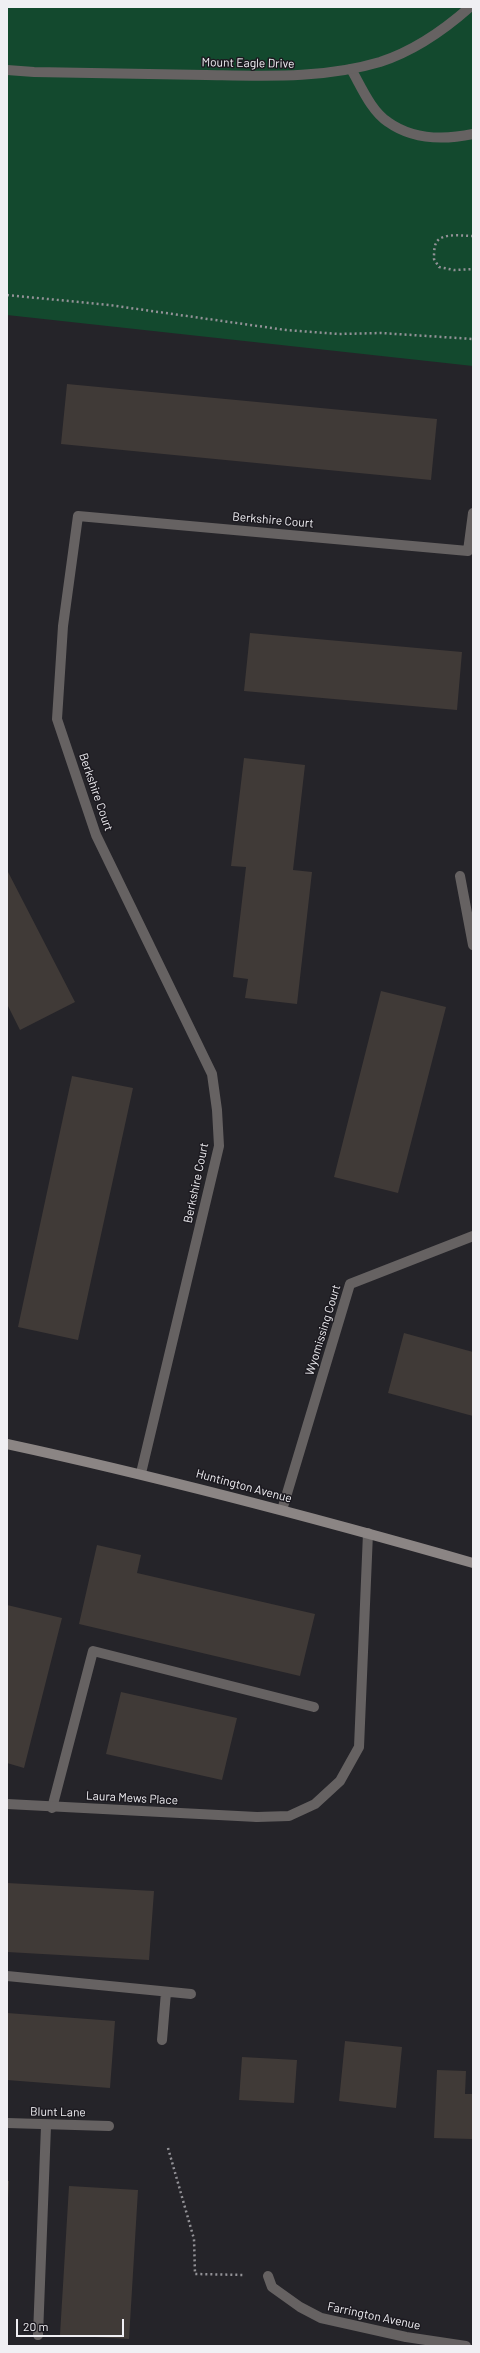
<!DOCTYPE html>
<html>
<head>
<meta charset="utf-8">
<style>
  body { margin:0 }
  #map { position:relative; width:480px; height:2353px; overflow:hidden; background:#252429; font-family:Barlow,sans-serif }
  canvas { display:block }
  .frame { position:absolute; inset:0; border:8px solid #f0eff3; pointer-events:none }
  .scale { position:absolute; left:16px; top:2319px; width:108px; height:18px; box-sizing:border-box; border:2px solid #f0eff3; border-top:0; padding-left:5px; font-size:12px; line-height:14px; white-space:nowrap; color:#f0eff3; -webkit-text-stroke:3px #1c1a20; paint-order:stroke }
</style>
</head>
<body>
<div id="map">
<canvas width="480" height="2353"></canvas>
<div class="frame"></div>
<div class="scale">20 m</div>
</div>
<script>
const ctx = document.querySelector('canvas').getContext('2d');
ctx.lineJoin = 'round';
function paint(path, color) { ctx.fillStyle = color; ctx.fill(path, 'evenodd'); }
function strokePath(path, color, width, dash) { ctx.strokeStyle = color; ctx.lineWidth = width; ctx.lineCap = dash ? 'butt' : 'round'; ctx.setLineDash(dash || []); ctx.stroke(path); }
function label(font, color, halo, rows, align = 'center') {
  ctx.font = font + ' Barlow,sans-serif'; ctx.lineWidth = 3; ctx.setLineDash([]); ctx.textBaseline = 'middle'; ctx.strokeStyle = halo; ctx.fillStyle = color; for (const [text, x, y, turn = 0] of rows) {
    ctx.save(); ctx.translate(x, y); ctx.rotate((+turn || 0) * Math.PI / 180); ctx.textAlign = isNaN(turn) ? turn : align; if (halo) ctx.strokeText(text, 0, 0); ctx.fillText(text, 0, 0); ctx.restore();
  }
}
const green = new Path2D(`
  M7 7H473V366L7 315Z`);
const building = new Path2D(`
  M67 384 437 419 431 480 61 444Z
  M250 633 462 652 457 710 244 691Z
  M244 758 305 765 293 870 312 872 297 1004 245 998 248 979 233 977 246 867 231 866Z
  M7 870 75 1002 20 1030 7 1004Z
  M381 991 446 1007 398 1193 334 1177Z
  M72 1076 133 1088 78 1340 18 1327Z
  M404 1333 473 1352V1416L388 1393Z
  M97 1545 141 1555 137 1573 315 1614 300 1676 79 1624Z
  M7 1605 62 1618 24 1768 7 1763Z
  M121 1692 237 1718 222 1780 106 1754Z
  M7 1883 154 1891 149 1960 7 1952Z
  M7 2013 115 2021 110 2088 7 2080Z
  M345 2041 402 2047 396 2108 339 2101Z
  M242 2057 297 2060 294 2103 239 2100Z
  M437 2070 466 2071 465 2094H473V2139L434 2138Z
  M7 2181H9L8 2199H7Z
  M69 2186 138 2190 129 2339 60 2335Z`);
const path = new Path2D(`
  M473 236C464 236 441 232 436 243 434 247 434 254 434 259L439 267 454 270 473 269
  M7 295 109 305 286 330 339 334 381 333 473 339
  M168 2148 194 2239 195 2274 245 2275`);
const lane = new Path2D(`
  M351 69C361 86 371 111 388 122 413 140 444 140 473 134
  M52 1808 93 1651 314 1707
  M257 1817 289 1816 315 1804 340 1781 359 1747 368 1533
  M7 1976 191 1994
  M162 2040 166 1992
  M38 2335 46 2126`);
const street = new Path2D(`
  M7 70 34 72C91 73 149 74 206 75 265 76 323 79 380 62 414 51 444 30 470 7
  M460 876 473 945
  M141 1473 219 1146 217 1110 212 1074 96 835 57 719 63 626 78 516 468 551 473 513
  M282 1510 350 1284 473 1236
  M7 1804 257 1817
  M7 2123 109 2126
  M268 2276 272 2287 300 2307 321 2318 406 2337 466 2346`);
const secondary = new Path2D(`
  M7 1444C164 1478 319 1519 473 1563`);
const streetNames = [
  ["Mount Eagle Drive",248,63,1],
  ["Berkshire Court",273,520,5],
  ["Berkshire Court",96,792,71],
  ["Berkshire Court",196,1183,-78],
  ["Wyomissing Court",323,1330,-73],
  ["Huntington Avenue",244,1486,15],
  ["Laura Mews Place",132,1798,3],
  ["Blunt Lane",58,2112,1],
  ["Farrington Avenue",374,2316,12]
];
paint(green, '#13492e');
paint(building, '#403a37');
strokePath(path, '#939297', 2.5, [2, 3]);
strokePath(lane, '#666262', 10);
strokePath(street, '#666262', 10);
strokePath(secondary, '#8b8584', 10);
label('12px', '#f0eff3', '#1c1a20', streetNames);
</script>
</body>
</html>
